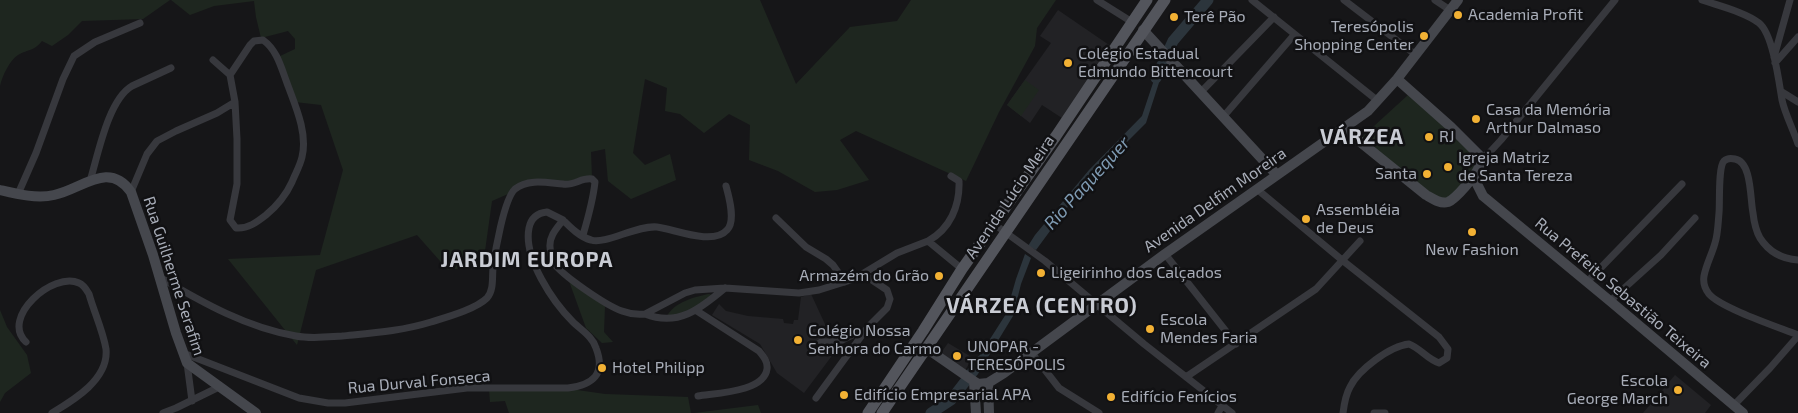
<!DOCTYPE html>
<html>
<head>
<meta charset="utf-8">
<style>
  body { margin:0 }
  canvas { display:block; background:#161618 }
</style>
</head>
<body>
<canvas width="1798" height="413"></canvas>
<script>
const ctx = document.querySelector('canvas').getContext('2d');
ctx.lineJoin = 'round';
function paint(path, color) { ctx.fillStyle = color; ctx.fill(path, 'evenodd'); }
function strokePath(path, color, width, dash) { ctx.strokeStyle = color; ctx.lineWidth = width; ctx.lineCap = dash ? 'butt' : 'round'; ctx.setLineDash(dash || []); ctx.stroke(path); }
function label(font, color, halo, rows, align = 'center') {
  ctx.font = font + ' "Exo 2",sans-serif'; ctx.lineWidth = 5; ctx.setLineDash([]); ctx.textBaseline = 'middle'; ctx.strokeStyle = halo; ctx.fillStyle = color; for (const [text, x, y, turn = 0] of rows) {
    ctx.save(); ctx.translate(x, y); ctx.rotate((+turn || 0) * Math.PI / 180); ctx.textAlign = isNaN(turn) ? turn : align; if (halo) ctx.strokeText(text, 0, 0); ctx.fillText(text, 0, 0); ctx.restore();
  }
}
const built = new Path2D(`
  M1058 10 1112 47 1062 118 1042 105 1030 123 1007 105 1051 43 1040 36Z
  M811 294 830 335 846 337 804 393 777 373 760 344 712 315 719 304 726 311 748 316 783 319 784 323 793 324 794 320H798L801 297Z
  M948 343 973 358 965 370 941 353Z
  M1675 375 1711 405 1705 413H1643Z`);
const green = new Path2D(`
  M0 0H170L143 19 82 21 68 35 52 46 42 41C34 51 29 49 18 55 10 60 2 76 0 86Z
  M171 0H760L796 84 850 27 897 21 911 0H1056L1037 28 1035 46 999 112 966 181 856 131 840 140 869 180 837 190 815 192 778 171 749 160 750 125 729 114 704 133 680 114 665 111 667 88 645 79 633 153 645 165 670 154 676 180 631 199 608 181 605 149 591 152 592 178 549 186 533 183 492 201 483 265 448 270 417 235 316 270 297 345 228 259 320 255 343 170 321 105 295 102 278 57 295 49V39L288 31 261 38 256 17 254 1 214 6 190 15Z
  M1025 80 1039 90 1021 116 1007 105Z
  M1408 95 1468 148 1479 162 1450 200 1429 197 1362 137Z
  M569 281 605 306 604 332 613 342 602 343 586 328Z
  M709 294 712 295 688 312 667 316C675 302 694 297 709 294Z
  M0 310 7 327 27 355 31 373 5 393 0 402Z
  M489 389H570L605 394 688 397 691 413H509L505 401 490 402Z
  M758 405 761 413H694Z`);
const water = new Path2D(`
  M1160 62 1164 67 1146 123 1106 163 1075 197 1036 250 1028 246 1035 235 1089 170 1142 116Z
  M1025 254 1031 258 1021 284 1013 316 977 375 969 372 1006 314 1016 279Z`);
const river = new Path2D(`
  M1156 78 1173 41 1208 0
  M931 413 951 400 981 361`);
const street = new Path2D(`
  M1097 0 1132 22
  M1252 0 1378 101
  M1344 0 1416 55
  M1435 0 1450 10
  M1702 0C1719 6 1745 12 1759 23 1773 34 1779 82 1782 100 1785 114 1793 129 1798 144
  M1774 57 1790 0
  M213 60 230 75 235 102
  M1775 63 1798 37
  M1782 92 1798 102
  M1200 93 1274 17
  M1223 117 1294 35
  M1480 159 1489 153 1501 140 1615 0
  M90 181C98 155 108 100 132 86L171 68
  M726 186C729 197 736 221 727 230 713 246 674 229 657 227 637 225 605 245 591 240 580 237 571 228 563 220 557 228 549 236 550 247 550 252 551 257 553 262 561 275 607 306 622 311 630 314 637 315 645 314L685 293 695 290 725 288 799 293 819 290 854 279 897 253 928 241 962 269
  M1258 190 1342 260 1439 337 1448 349 1447 358 1439 363C1427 359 1420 348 1409 344 1390 346 1358 370 1350 387 1346 394 1344 405 1343 413
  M131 192 147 154 157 141 176 131 217 113 235 102 237 139V184L230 220 236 228C248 229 257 222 266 215 277 206 286 195 292 182 295 174 300 166 302 157 308 133 295 105 287 83 281 67 277 50 263 40L254 41 250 45 230 75
  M18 194 36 153 63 79 74 56 95 42 140 23
  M776 218 806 247 826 259 833 265 845 282
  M994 224 1045 261 1144 344 1232 413
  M928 241C950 229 960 206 959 181L951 176
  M1165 254 1236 344
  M1798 260C1783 259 1769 252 1760 238 1756 231 1754 222 1753 213 1750 199 1752 162 1735 159 1731 158 1727 158 1724 161 1718 167 1720 203 1719 213 1718 223 1718 234 1715 243 1712 254 1706 265 1704 276 1703 282 1705 289 1709 294 1721 308 1778 327 1798 335
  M161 278C203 303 248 328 296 336 311 339 326 337 342 336 372 333 402 331 431 322 447 317 476 309 487 298 494 290 492 278 493 268 495 252 504 199 515 189 528 178 549 183 563 184 574 186 582 177 592 179L595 182C593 201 588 218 583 235
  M1587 282 1682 184
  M1610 301 1661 255 1695 218
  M697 311 759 351C764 357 768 362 767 369 764 392 716 393 698 396
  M645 314C678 327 700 309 725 288
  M26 342C0 318 53 271 79 283 84 285 86 289 89 294 94 312 103 331 106 349 109 379 74 400 52 413
  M812 349 821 342H838L856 333 864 332
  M1031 352 1059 388 1099 413
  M183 353 299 398 328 403H345L467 388H568C593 385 606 374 596 348 593 337 581 330 573 322 553 302 523 258 529 228 531 218 537 213 547 212L563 220
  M187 363 192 401
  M1186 377 1316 289 1360 241
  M816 398 868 327 887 308 890 299 887 290 863 274
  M1734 405 1770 368 1798 336
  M163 413 176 408 219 387
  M1218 413 1222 406
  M1374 413H1385`);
const secondary = new Path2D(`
  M1143 30 1277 175
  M1343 128 1426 195C1433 199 1440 204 1448 202 1456 199 1476 175 1479 167 1481 163 1480 159 1479 155L1451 127 1397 79
  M1473 176 1483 196 1610 301 1743 413
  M0 190C17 194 37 199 54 195 82 189 109 160 131 192L153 255 176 333 187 363 256 413
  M926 348 978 384 988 383 1004 373 1165 254 1368 111 1397 79 1458 0
  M974 382 976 413
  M988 383 989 413`);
const primary = new Path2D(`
  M868 413 923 331 962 269 1056 136 1147 0
  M882 413 1165 0`);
const markers = [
  [1458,15,5,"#f2b134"],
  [1174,17,5,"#f2b134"],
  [1424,36,5,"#f2b134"],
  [1068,63,5,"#f2b134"],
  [1476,119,5,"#f2b134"],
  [1429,137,5,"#f2b134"],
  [1448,167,5,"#f2b134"],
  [1427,174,5,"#f2b134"],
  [1306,219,5,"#f2b134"],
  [1472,232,5,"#f2b134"],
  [1041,273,5,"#f2b134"],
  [939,276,5,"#f2b134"],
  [1150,329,5,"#f2b134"],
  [798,340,5,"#f2b134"],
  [957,356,5,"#f2b134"],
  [602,368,5,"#f2b134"],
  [1678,390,5,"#f2b134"],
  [844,395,5,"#f2b134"],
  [1111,397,5,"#f2b134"]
];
const poiNames = [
  ["Academia Profit",1468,15],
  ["Terê Pão",1184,17],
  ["Teresópolis",1414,27,"right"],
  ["Shopping Center",1414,45,"right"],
  ["Colégio Estadual",1078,54],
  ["Edmundo Bittencourt",1078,72],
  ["Casa da Memória",1486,110],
  ["Arthur Dalmaso",1486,128],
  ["RJ",1439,137],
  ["Igreja Matriz",1458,158],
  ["de Santa Tereza",1458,176],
  ["Santa",1417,174,"right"],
  ["Assembléia",1316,210],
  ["de Deus",1316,228],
  ["New Fashion",1472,250,"center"],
  ["Ligeirinho dos Calçados",1051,273],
  ["Armazém do Grão",929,276,"right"],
  ["Escola",1160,320],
  ["Mendes Faria",1160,338],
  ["Colégio Nossa",808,331],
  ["Senhora do Carmo",808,349],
  ["UNOPAR -",967,347],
  ["TERESÓPOLIS",967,365],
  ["Hotel Philipp",612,368],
  ["Escola",1668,381,"right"],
  ["George March",1668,399,"right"],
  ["Edifício Empresarial APA",854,395],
  ["Edifício Fenícios",1121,397]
];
const streetNames = [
  ["Avenida Lúcio Meira",1010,197,-56],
  ["Avenida Delfim Moreira",1215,200,-35],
  ["Rua Guilherme Serafim",174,276,72],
  ["Rua Prefeito Sebastião Teixeira",1623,293,40],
  ["Rua Durval Fonseca",419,382,-5]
];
const waterNames = [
  ["Rio Paquequer",1087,183,-48]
];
const districtNames = [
  ["VÁRZEA",1362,137],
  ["JARDIM EUROPA",527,260],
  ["VÁRZEA (CENTRO)",1042,306]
];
paint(built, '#222225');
paint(green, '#1e261f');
paint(water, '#2c353c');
strokePath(river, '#2c353c', 11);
strokePath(street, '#37383d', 7);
strokePath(secondary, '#45474d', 10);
strokePath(primary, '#53555c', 11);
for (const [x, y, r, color] of markers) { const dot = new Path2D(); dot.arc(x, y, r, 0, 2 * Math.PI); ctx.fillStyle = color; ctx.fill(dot); strokePath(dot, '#111113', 2); }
label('16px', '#a8adb8', '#111113', poiNames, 'left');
label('16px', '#a8adb8', '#111113', streetNames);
label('italic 18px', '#7f9bb3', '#111113', waterNames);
ctx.letterSpacing = '1px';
label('bold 21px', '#c9ccd4', '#111113', districtNames);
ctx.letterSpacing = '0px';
</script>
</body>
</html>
